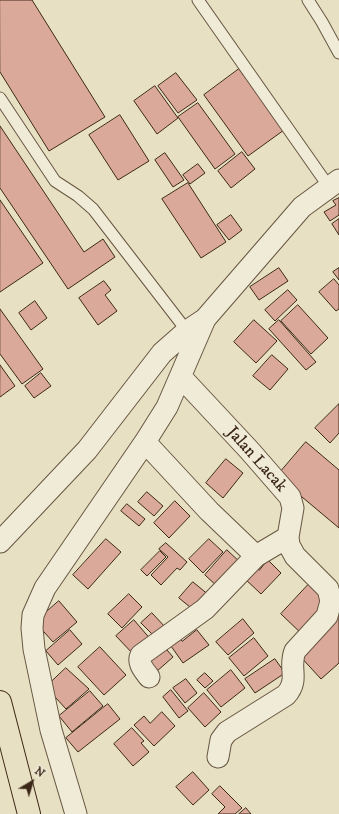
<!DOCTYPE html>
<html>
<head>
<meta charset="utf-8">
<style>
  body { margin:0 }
  #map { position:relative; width:339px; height:814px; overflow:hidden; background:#e8e0c2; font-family:"IM FELL DW Pica",serif }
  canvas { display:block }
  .north { position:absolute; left:12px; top:762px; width:40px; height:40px; -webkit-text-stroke:3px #f0ebd7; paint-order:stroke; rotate:38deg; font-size:11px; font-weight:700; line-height:16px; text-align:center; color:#3c2818 }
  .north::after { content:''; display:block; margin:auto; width:14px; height:18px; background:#3c2818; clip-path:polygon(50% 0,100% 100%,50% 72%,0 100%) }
</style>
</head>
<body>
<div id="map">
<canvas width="339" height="814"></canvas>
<div class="north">N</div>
</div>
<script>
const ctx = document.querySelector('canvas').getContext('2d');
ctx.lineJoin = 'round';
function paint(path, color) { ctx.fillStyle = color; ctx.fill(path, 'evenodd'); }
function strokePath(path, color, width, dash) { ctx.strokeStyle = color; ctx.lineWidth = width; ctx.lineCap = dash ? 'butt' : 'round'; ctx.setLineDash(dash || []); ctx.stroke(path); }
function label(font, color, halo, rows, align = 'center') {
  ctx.font = font + ' "IM FELL DW Pica",serif'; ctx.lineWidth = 3; ctx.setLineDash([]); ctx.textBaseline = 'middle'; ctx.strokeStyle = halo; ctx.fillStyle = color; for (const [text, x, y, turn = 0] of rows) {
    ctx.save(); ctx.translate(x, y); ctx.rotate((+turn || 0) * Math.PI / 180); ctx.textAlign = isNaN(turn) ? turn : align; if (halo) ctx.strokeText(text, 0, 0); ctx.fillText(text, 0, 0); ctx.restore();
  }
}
const building = new Path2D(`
  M0 0H32L105 117 49 151 0 72Z
  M239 69 284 130 248 156 204 95Z
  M176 73 197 100 178 113 158 86Z
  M155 86 178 118 157 134 134 101Z
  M198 103 235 154 215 169 178 117Z
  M120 115 149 161 118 180 89 135Z
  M0 126 84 252 103 239 115 257 68 289 0 188Z
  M242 152 255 169 231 188 218 171Z
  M165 153 184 180 173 187 155 160Z
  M198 164 205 173 190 184 183 175Z
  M188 183 226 242 201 258 162 199Z
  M339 198V215L330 221 324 212 336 205 333 201Z
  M0 200 43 263 0 292Z
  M231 215 242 230 229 240 217 225Z
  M339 219V235L332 224Z
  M279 268 288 281 259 300 250 287Z
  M339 268V280L333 272Z
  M334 279 339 285V309L336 311 319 292Z
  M104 281 111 290 105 295 117 311 98 325 79 298Z
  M288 290 297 300 275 321 265 310Z
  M35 301 47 318 31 330 19 313Z
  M298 305 328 338 311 354 281 321Z
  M0 309 43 369 22 384 0 354Z
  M254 320 277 341 256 363 234 342Z
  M279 320 316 362 306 370 269 329Z
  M272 355 288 369 270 390 253 376Z
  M0 365 15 386 0 397Z
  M41 373 51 386 34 398 25 386Z
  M339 404V433L330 443 315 428Z
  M306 442 339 470V528L277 476Z
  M226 459 243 473 223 498 206 483Z
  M147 492 163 506 154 516 138 502Z
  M175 501 190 516 169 538 154 523Z
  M127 504 145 519 139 526 121 511Z
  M106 539 121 552 88 589 73 575Z
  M209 539 223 552 203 573 189 559Z
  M166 543 187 562 180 570 177 568 161 585 151 575 168 557 159 549Z
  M227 550 242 564 220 589 205 575Z
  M160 551 166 557 147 576 141 570Z
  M268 560 281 573 261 594 243 577 254 566 259 570Z
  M193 582 210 596 196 612 179 598Z
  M309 584 323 596 319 600 326 606 305 637 281 614Z
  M129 594 142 607 122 628 108 614Z
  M59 601 77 622 53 642 35 622Z
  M339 610V663L321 679 298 654Z
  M152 613 167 629 157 639 141 623Z
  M243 619 254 633 228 655 216 642Z
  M134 620 152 641 135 656 116 636Z
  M70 630 82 644 58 665 46 651Z
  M197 630 209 645 183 663 166 639 176 632 182 641Z
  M254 638 268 656 244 676 229 658Z
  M161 643 173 657 156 672 144 658Z
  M100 647 126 675 104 695 78 667Z
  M275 659 285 673 255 693 245 679Z
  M66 668 89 689 66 709 46 687Z
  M231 670 245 688 221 707 207 690Z
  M205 673 213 681 205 688 197 680Z
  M186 679 197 693 185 703 173 688Z
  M171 690 188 711 179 718 163 697Z
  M90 691 103 706 72 732 59 716Z
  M204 693 221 712 205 727 188 708Z
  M108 704 120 719 78 752 66 738Z
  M162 712 175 726 154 746 134 725 144 716 150 723Z
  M132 728 144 741 141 743 149 752 133 766 114 744Z
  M193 772 209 790 193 805 176 787Z
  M220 786 242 808 235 814H218L225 807 212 794Z
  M246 808 251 814H239Z`);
const lane = new Path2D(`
  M198 0 329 187
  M308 0 322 22 339 53
  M0 98 55 181 78 196 93 209 187 331`);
const street = new Path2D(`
  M181 377 250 451 290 497 293 508 288 537 289 545 295 556 328 589 331 601 327 616 295 651C288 668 300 679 286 695L227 732 221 740 218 757
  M145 442 209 511 256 556 288 537
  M0 542 87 450 162 353 187 331 205 319 302 207 339 180
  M149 677C144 670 137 663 141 655L205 609 256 556
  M76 814 51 730 34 649 32 628 33 615 45 588 145 442 167 407 205 319`);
const highway = new Path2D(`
  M0 702 29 814`);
const streetNames = [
  ["Jalan Lacak",256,460,48]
];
paint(building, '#dba99a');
strokePath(building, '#3c2818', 1);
strokePath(lane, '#675642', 13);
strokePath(street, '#675642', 23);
strokePath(highway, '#3c2818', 24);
strokePath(lane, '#f0ebd7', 11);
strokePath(street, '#f0ebd7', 21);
strokePath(highway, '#e8e0c2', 22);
label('17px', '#3c2818', '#f0ebd7', streetNames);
</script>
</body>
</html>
